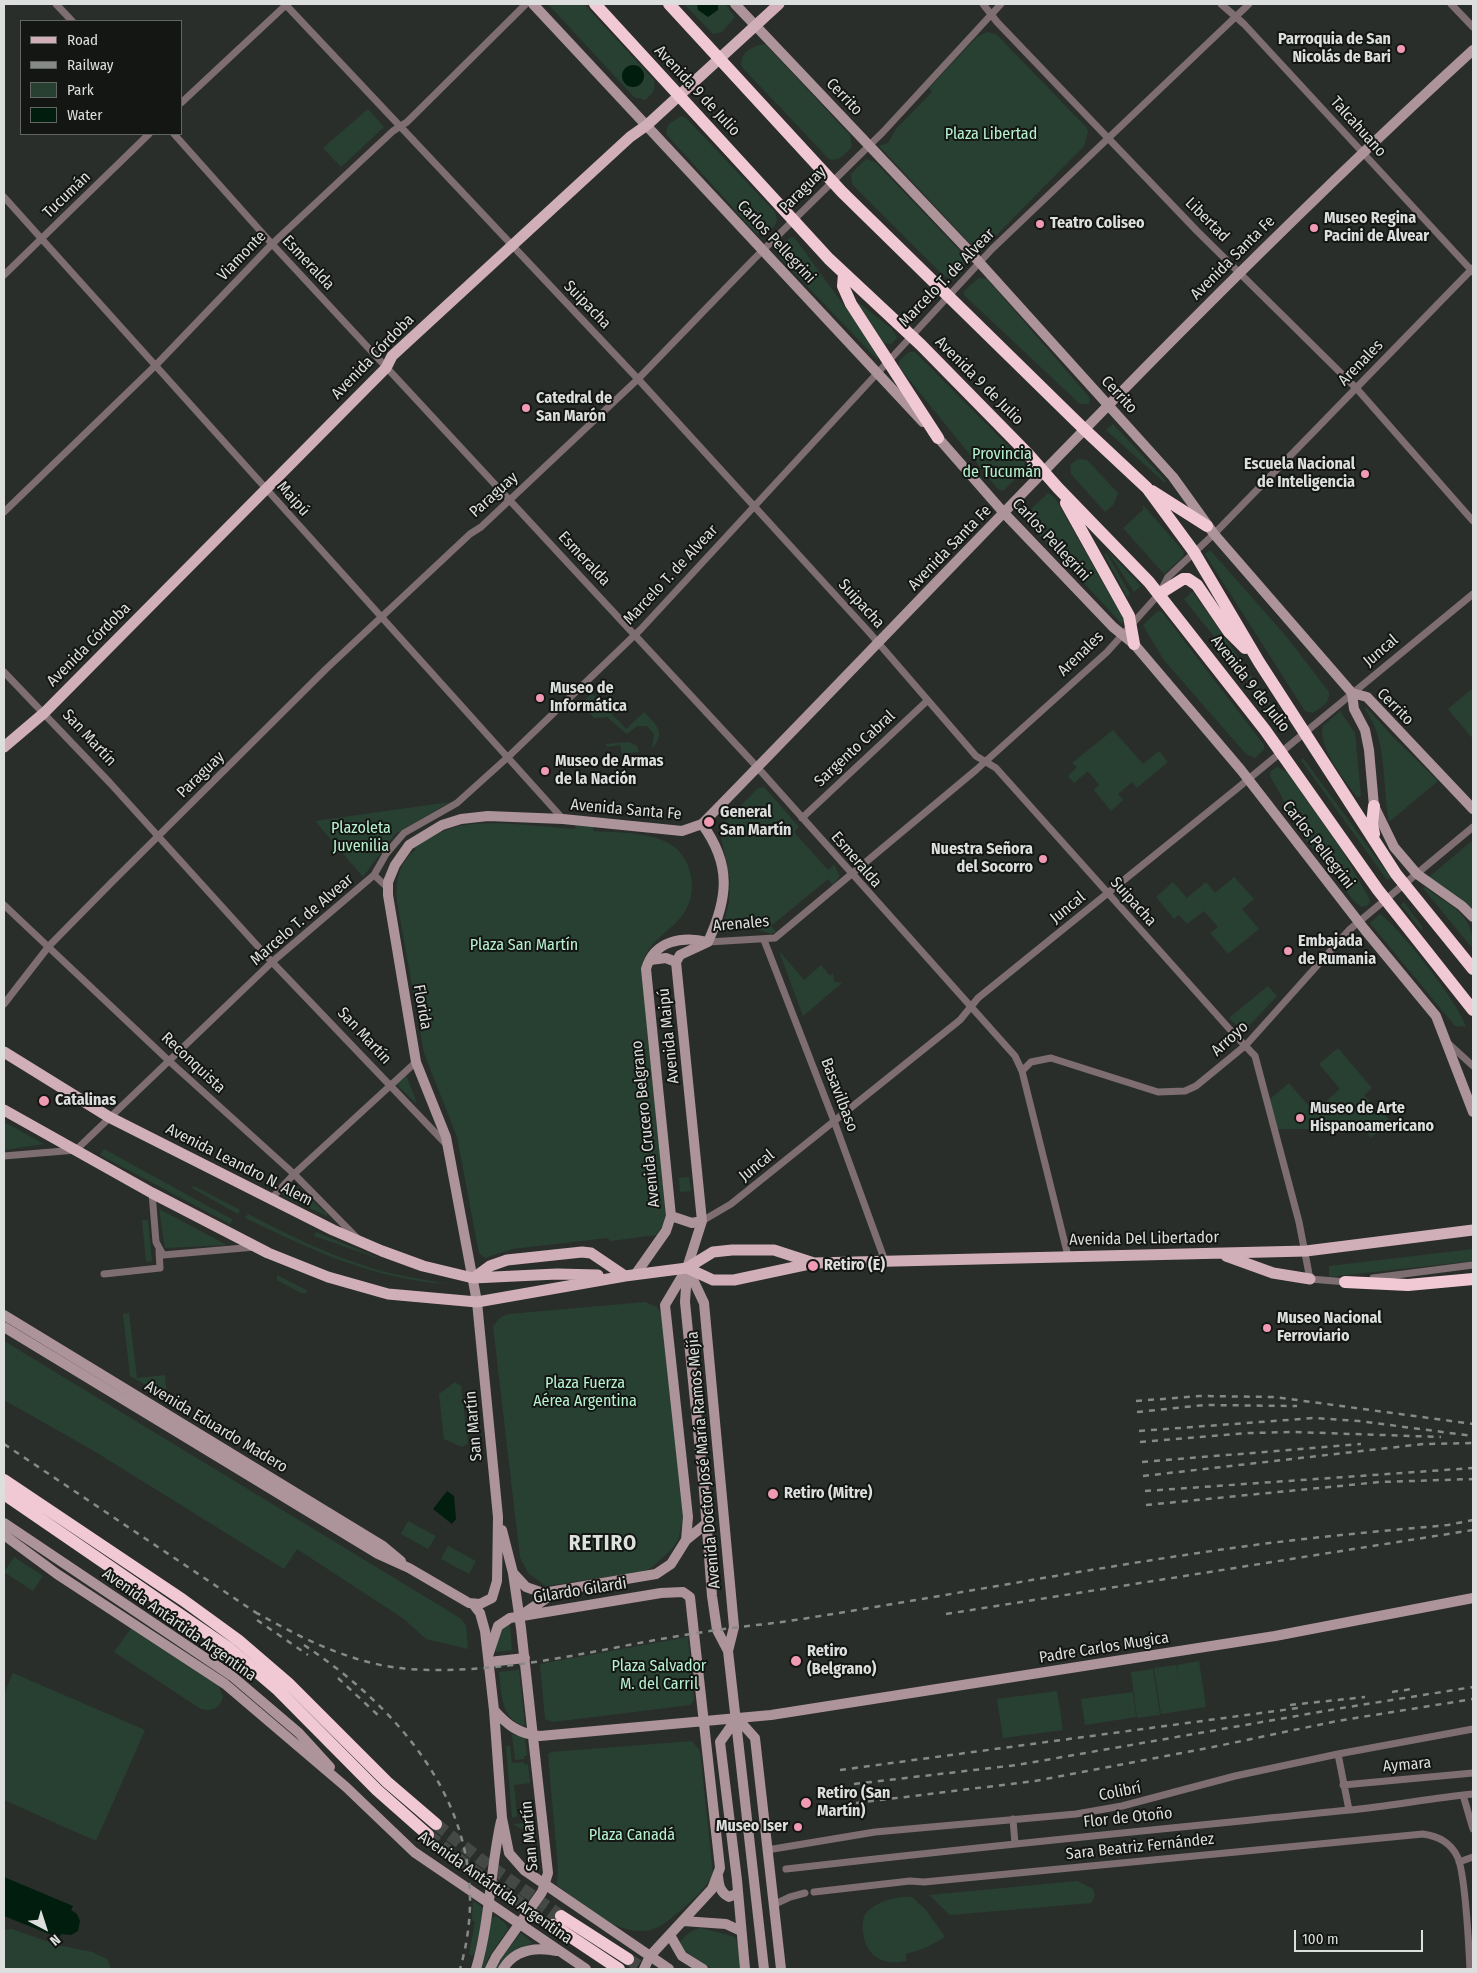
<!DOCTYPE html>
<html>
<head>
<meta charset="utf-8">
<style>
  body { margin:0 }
  #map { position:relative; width:1477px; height:1973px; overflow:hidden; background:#2a2e2b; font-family:"Fira Sans Condensed",sans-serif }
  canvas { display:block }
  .frame { position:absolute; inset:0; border:5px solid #dcdfdd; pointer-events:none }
  .legend { position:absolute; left:20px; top:20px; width:162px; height:115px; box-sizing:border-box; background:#141614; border:1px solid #646664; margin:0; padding:6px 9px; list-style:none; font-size:15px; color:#dcdfdd }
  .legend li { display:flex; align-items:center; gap:10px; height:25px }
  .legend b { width:25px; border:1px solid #646664 }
  .north { position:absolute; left:20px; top:1903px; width:50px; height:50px; -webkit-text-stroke:4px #141614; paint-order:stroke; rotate:140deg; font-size:14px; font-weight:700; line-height:20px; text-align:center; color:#dcdfdd }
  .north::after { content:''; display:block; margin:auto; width:18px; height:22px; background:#dcdfdd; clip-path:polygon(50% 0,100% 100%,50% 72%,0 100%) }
  .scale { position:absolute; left:1294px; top:1930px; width:129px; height:22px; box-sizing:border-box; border:2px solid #dcdfdd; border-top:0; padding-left:6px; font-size:15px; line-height:18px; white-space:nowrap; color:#dcdfdd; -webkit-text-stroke:4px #141614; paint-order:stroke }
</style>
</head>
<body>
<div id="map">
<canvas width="1477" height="1973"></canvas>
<div class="frame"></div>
<ul class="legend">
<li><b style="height:6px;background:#d0afb8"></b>Road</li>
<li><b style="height:6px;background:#868a87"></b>Railway</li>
<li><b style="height:14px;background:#284032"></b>Park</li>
<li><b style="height:14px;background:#001d0e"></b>Water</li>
</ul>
<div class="north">N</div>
<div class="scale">100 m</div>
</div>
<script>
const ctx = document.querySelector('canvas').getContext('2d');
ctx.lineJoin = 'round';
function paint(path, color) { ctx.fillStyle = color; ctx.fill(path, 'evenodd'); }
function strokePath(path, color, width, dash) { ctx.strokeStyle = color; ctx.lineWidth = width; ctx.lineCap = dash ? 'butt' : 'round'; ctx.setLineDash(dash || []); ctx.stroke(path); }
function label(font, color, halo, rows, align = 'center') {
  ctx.font = font + ' "Fira Sans Condensed",sans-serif'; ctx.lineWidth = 4; ctx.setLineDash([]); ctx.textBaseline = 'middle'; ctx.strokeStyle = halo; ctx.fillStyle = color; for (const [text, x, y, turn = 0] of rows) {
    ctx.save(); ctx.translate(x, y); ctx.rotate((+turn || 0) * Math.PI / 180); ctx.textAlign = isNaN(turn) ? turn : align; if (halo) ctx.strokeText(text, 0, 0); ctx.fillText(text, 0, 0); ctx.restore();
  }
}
const green = new Path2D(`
  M548 4H584L654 80C656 91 653 93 645 100L634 97Z
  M684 4H725L735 17 722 32 713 34Z
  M987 32 997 35 1086 127 1088 132 1084 146 979 253 879 146 888 143 897 128 932 92 929 88 977 37Z
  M765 44 850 135 852 147C844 154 840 162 829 159L742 67C738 54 753 45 765 44Z
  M368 109 384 127 341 167 323 148Z
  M681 116 687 119 774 211C780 222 775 226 767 234L756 233 666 134 668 125Z
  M866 159 875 162 965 256V268L956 278 951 279 943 275 852 184 851 174Z
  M794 237 880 355 877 359 780 258 778 253 780 247 789 238Z
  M979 278 987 279 1090 398 1089 404H1080L964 295V291Z
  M859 303 892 329 897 338 891 344 884 343 858 305Z
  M909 352H915L1024 462 1025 469 1004 490 1001 491 997 488 899 367V361Z
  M1113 424 1166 481 1164 482 1106 430Z
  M1078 459 1087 460 1118 493 1114 504 1105 512 1071 474 1070 465Z
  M1048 493 1055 498 1124 620 1122 624 1023 517Z
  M1143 505 1184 552 1183 557 1164 574 1123 528 1143 510Z
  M1107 550 1141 586 1134 592Z
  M1210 550 1286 636 1329 692C1330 703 1321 707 1313 713L1305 711 1205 554Z
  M1104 554H1107L1130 594 1127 597Z
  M1192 592H1193L1276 711 1274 712 1184 599Z
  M1158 611 1162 612 1264 745V749L1255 758 1246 754 1163 659 1143 625Z
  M1473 688V739L1448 709Z
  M592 693 626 729 644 712C657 725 666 733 652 749L654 734 647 726H637L627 734 607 717 594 718 581 704Z
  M1366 707 1392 736 1438 781 1389 822C1382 785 1388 740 1365 709Z
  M1340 711 1355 733 1361 796 1357 797C1346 782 1317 746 1323 726Z
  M1113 730 1143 764 1159 751 1168 762 1137 788 1132 782 1118 794 1123 800 1111 811 1094 790 1099 785 1088 771 1074 783 1068 776 1077 767 1072 763Z
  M629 742 637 746 639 752 622 754 620 745 607 747 606 744Z
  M1303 758 1391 878 1387 880 1301 760Z
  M1277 767 1287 772 1343 852 1370 900 1368 905 1362 907 1355 902 1306 840 1270 776 1271 771Z
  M764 787 799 827 794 832 828 870 834 865 840 876 833 885 828 879 771 926 776 932 771 934 754 928 721 931 729 903 730 879 719 828 757 789Z
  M450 802 395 834 363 877 315 821Z
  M576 823 593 825V831C631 834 682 829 691 876 694 890 690 905 682 916 668 933 646 943 642 966L667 1220 656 1235 611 1241 607 1238 512 1249 485 1258 479 1253 457 1137 424 1053 397 901C395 880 399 863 416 849L413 846C428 839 443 830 459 826 494 819 540 827 575 829Z
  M1473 840V911L1428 878Z
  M1234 877 1254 899 1242 909 1259 929 1228 954 1210 933 1218 927 1204 911 1187 924 1179 915 1174 919 1156 897 1173 882 1187 898 1206 882 1215 893Z
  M1425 887C1451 908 1473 911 1473 949L1423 888Z
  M1404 902 1423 928 1421 930 1401 905Z
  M1380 914C1400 928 1460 1005 1466 1027L1455 1026 1370 923Z
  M779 951 804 980 821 965 830 976 833 973 834 982 842 983 803 1016Z
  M1268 986 1277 996 1244 1031 1241 1030 1229 1018Z
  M1338 1048 1372 1088 1364 1095 1382 1115 1384 1114 1390 1121 1371 1138 1361 1125 1354 1123 1324 1132 1323 1129H1277L1269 1100 1289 1083 1314 1112 1340 1089 1319 1064Z
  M405 1076 407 1077 417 1104 395 1083Z
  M4 1122 44 1144 4 1150Z
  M104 1149 233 1220 230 1224 100 1155Z
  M689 1177 691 1191 680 1192 679 1178Z
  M293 1183 327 1214V1216L283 1196 281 1193 289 1184Z
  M194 1186 240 1210 238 1214 192 1188Z
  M159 1209 227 1245 165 1248Z
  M248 1214C286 1234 324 1253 365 1266 392 1275 420 1279 448 1284 375 1280 310 1249 245 1218Z
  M142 1220H148L152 1261 146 1262Z
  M316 1232 376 1257 377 1258 314 1236Z
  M1473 1249V1261L1329 1277V1266Z
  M277 1275 306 1290 307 1293H301L277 1280Z
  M645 1302 657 1307 663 1317 683 1519 678 1540 671 1550 651 1568 641 1572 546 1586 528 1573 520 1557 493 1326 501 1317 509 1314Z
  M129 1313 137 1378 165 1375 167 1397 130 1376 123 1314Z
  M4 1341 460 1618 466 1625 468 1649 426 1639 404 1619 297 1549 284 1569 94 1451 4 1400Z
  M455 1382 461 1386 468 1443 462 1447 444 1439 439 1394Z
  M408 1521 436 1536 428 1549 401 1534Z
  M448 1546 476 1561 469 1574 441 1559Z
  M14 1557 43 1576 33 1591 4 1572Z
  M510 1625 512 1650 496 1652V1640L503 1627Z
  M132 1627 218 1684 223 1697C220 1708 212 1712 201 1709L114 1652Z
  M688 1637 694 1700 690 1705 553 1722 545 1719 540 1664Z
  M1199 1661 1206 1707 1161 1714 1154 1668 1176 1665 1179 1679 1177 1665Z
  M1153 1669 1160 1715 1137 1718 1131 1672Z
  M519 1670 525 1724 522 1726C501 1718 501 1690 499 1672Z
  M13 1673 145 1730 96 1841 4 1800V1694Z
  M1057 1691 1063 1730 1003 1738 997 1699Z
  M1133 1692 1136 1717 1085 1725 1081 1699Z
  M512 1734 525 1738 527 1756H524V1759L515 1760Z
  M692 1741 700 1751 713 1874C705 1889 692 1901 680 1911 671 1918 662 1927 651 1930 616 1937 583 1904 557 1885L558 1868 548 1754 551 1752Z
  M506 1746H510L512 1763 524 1762 525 1765 528 1764 530 1783 514 1785 517 1817H512Z
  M534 1822 536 1837 513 1824Z
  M1077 1881 1093 1889 1095 1895 1091 1903 950 1915 929 1895Z
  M902 1897H912L926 1910 945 1937 925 1948 906 1954V1961C883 1966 865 1956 863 1931 862 1924 863 1917 867 1912 877 1902 889 1899 902 1897Z
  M473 1901 482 1907 484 1912 475 1952 472 1956 469 1954 475 1922 472 1920Z
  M496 1916 506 1924 508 1929 488 1958 484 1969H481L491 1920Z
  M701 1928 735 1937 741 1953 739 1969H712L681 1949 680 1942C687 1934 691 1930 701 1928Z
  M12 1929 57 1945 92 1952 107 1959 111 1969H4V1930Z
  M521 1933 533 1943C518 1950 505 1951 499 1969H495L501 1957Z`);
const water = new Path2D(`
  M697 4H718V10L708 17 698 10Z
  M622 76a11 11 0 1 1 22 0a11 11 0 1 1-22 0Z
  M447 1491 454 1496 456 1519 452 1524 433 1509Z
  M4 1877 73 1906 71 1910 77 1914 80 1921 78 1931 71 1935 61 1934 59 1938 4 1916Z`);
const highwayTunnel = new Path2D(`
  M436 1824 480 1859 561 1916
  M428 1835 477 1873 553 1925
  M628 1959 644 1969`);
const street = new Path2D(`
  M56 4 72 21
  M285 4 638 379 868 631 976 756 996 768 1234 1034 1255 1056 1299 1222 1310 1279 1347 1282
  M983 4 997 22 1197 231 1357 389 1473 521
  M1221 4 1244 24 1473 272
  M1451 4 1473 27
  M181 103 287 4
  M174 134 272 244 758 768 1015 1056 1022 1071 1068 1256
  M4 197 563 819
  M4 275 149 134
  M4 512 156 365 272 244 393 131 407 122 526 4
  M4 672 110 783 272 962 447 1145
  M802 818 927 701
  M374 875 388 888
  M4 905 168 1060 294 1174 357 1238
  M764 940 834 1121 885 1261
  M708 942 775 938 976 770 1107 652 1159 594 1168 577 1214 534 1473 268
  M4 1004 49 946 110 884 327 668 470 534 481 527 638 379 753 260 883 132 1001 4
  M1449 1044 1473 1066
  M1022 1071 1031 1062 1051 1058 1158 1092 1185 1091 1196 1086 1246 1045 1349 930 1473 827
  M4 1156 76 1150 272 962 374 875 386 854 404 833 457 803 508 757 641 629 992 249 1249 4
  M152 1193 156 1242 163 1255 255 1247
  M270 1200 294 1174 416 1062
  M702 1221 731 1204 960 1020 978 998 1234 791 1473 594
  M104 1274 160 1268 159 1251
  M1373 1278 1473 1265
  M1338 1754 1349 1810
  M1343 1785 1473 1773
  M1463 1795 1473 1829
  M1013 1819 1015 1844
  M767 1850 875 1832 1076 1814 1122 1806 1235 1776 1338 1754 1473 1729
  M1459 1862 1473 1857
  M786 1869C974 1847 1161 1829 1350 1810 1391 1806 1432 1798 1473 1794
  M814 1892 910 1881 924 1882 1423 1834C1438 1836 1450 1842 1457 1856 1465 1870 1469 1949 1470 1969
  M773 1905 790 1897 805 1893`);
const secondary = new Path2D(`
  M533 4 923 422
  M735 4 970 252 1173 477 1214 534 1352 693 1367 697 1473 809
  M933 432 1004 513 1113 627 1134 644 1241 770 1365 930 1436 1016 1473 1112
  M1352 693 1354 709 1365 730 1369 750 1374 806 1394 847 1417 874 1462 906 1473 917
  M650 960 666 958 676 962
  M671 1216 692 1223 702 1221
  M688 1269 704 1303 734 1627 728 1651
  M687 1272 685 1302 704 1490 712 1596 717 1630 728 1651 764 1969
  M635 1275 666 1231 671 1216 646 969C654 940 683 936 708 942
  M4 1315 383 1546 401 1561
  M4 1327 378 1554 409 1568 469 1603 480 1604 492 1598 497 1581 498 1517 477 1302 446 1137 416 1062 388 895V882L395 865 409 845 442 825 461 819 488 816 563 819 682 831 702 824C957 564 1204 296 1473 50
  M4 1523 232 1676 299 1733 330 1767
  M4 1535 57 1574 225 1684 346 1787 414 1852 586 1969
  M686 1540 688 1517 665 1305 687 1268 702 1221 676 962 680 955 708 942C728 898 732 865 702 824
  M514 1574 526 1587 543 1593 656 1574 671 1564 686 1540 707 1523
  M473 1604 480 1613 485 1631 494 1710 502 1818 509 1853 524 1870 669 1969
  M523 1614 554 1593
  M488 1656 498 1626 510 1618 661 1593 683 1592 690 1597 720 1868 712 1889 650 1956 644 1969
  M489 1662 525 1658
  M494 1710C507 1725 519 1734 540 1736L771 1715 1275 1636 1473 1598
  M737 1718 755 1738 781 1969
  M737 1718 720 1742 737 1880 745 1969
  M718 1876C719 1886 720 1892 729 1897L738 1893
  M683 1921 726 1924 741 1931
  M670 1935 682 1956 703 1969
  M476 1969C490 1921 490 1870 501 1821
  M490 1969 496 1957 542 1892 548 1873 521 1628 513 1573 502 1530
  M503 1969C515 1949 536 1947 557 1951`);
const primary = new Path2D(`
  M4 747 44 713 386 368 392 356 630 137 647 125 779 4
  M4 1052 109 1117 333 1230 382 1251 423 1266 473 1278 557 1274 598 1275
  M4 1110 152 1193 268 1253 328 1277 388 1294 477 1302 625 1276 687 1268 713 1252 732 1250H774L814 1263
  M1226 1256 1273 1273 1310 1279
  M687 1268 713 1280H734L814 1263 1306 1251 1473 1230
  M475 1277 490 1266 507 1260 582 1252 591 1253 625 1276`);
const highway = new Path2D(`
  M595 4 829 259 921 345 1028 454 1058 488 1149 582 1265 730 1378 890 1473 1010
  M669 4 842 192 1085 430 1147 488 1194 552 1259 662 1396 874 1473 969
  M844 274 843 286 851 304 938 438
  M1152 491 1207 526
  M1066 503 1129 616 1134 644
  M1159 594 1183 579H1188L1197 585 1229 632 1245 648
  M1374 806 1372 824 1374 834
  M1345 1282 1408 1285 1473 1279
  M4 1480 183 1600 238 1640 288 1683 387 1782 436 1824
  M4 1494 230 1649 278 1690 377 1790 428 1835
  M561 1916 628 1959
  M553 1925 619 1969`);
const rail = new Path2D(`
  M1136 1401 1200 1396 1275 1397 1473 1424
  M1137 1412 1205 1405 1297 1406
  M1139 1431 1314 1418 1359 1421 1473 1436
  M1140 1442 1249 1433 1294 1432 1441 1437
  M4 1444 261 1616
  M1142 1462 1361 1444
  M1143 1476 1423 1444 1473 1443
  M1145 1491 1473 1468
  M1146 1505 1380 1482 1473 1479
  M255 1612C303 1639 352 1664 408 1669 509 1676 606 1646 704 1632 733 1627 761 1625 789 1621 942 1597 1094 1567 1247 1546 1314 1537 1381 1531 1448 1525L1473 1520
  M946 1614 1473 1530
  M257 1620 308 1655
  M304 1645C415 1719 500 1830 460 1969
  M338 1678 380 1717
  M1392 1692 1412 1689
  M1290 1705 1365 1697
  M840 1770 1298 1708
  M854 1784 1017 1765 1342 1708 1473 1687
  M856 1803 1035 1781 1213 1747 1337 1721 1473 1699`);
const markers = [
  [1401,49,5,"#f09ab4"],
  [1040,224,5,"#f09ab4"],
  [1314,228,5,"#f09ab4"],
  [526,408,5,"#f09ab4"],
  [1365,474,5,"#f09ab4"],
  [540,698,5,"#f09ab4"],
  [545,771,5,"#f09ab4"],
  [709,822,6,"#f09ab4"],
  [1043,859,5,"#f09ab4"],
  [1288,951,5,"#f09ab4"],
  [44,1101,6,"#f09ab4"],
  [1300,1118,5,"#f09ab4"],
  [813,1266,6,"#f09ab4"],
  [1267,1328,5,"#f09ab4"],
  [773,1494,6,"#f09ab4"],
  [796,1661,6,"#f09ab4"],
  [806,1803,6,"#f09ab4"],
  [798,1827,5,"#f09ab4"]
];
const poiNames = [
  ["Parroquia de San",1391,40,"right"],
  ["Nicolás de Bari",1391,58,"right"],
  ["Museo Regina",1324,219],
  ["Pacini de Alvear",1324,237],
  ["Teatro Coliseo",1050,224],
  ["Catedral de",536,399],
  ["San Marón",536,417],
  ["Escuela Nacional",1355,465,"right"],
  ["de Inteligencia",1355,483,"right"],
  ["Museo de",550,689],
  ["Informática",550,707],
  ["Museo de Armas",555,762],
  ["de la Nación",555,780],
  ["General",720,813],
  ["San Martín",720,831],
  ["Nuestra Señora",1033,850,"right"],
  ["del Socorro",1033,868,"right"],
  ["Embajada",1298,942],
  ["de Rumania",1298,960],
  ["Catalinas",55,1101],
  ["Museo de Arte",1310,1109],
  ["Hispanoamericano",1310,1127],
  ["Retiro (E)",824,1266],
  ["Museo Nacional",1277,1319],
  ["Ferroviario",1277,1337],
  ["Retiro (Mitre)",784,1494],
  ["Retiro",807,1652],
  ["(Belgrano)",807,1670],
  ["Retiro (San",817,1794],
  ["Martín)",817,1812],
  ["Museo Iser",788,1827,"right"]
];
const streetNames = [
  ["Avenida 9 de Julio",697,91,47],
  ["Cerrito",844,97,46],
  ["Talcahuano",1358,127,48],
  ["Paraguay",803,190,-45],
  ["Tucumán",67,195,-44],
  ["Libertad",1207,220,45],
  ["Carlos Pellegrini",776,242,47],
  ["Viamonte",242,256,-46],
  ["Avenida Santa Fe",1233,258,-45],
  ["Esmeralda",308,263,47],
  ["Marcelo T. de Alvear",947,278,-46],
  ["Suipacha",587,305,46],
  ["Avenida Córdoba",373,357,-46],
  ["Arenales",1361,363,-46],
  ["Avenida 9 de Julio",979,381,45],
  ["Cerrito",1119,395,47],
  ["Paraguay",494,495,-42],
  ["Maipú",293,499,48],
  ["Carlos Pellegrini",1051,540,47],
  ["Avenida Santa Fe",950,548,-46],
  ["Esmeralda",584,559,47],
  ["Marcelo T. de Alvear",671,575,-47],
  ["Suipacha",861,604,48],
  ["Avenida Córdoba",89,645,-45],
  ["Juncal",1381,651,-40],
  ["Arenales",1081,654,-44],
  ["Avenida 9 de Julio",1250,684,52],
  ["Cerrito",1395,707,45],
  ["San Martín",89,738,47],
  ["Sargento Cabral",855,749,-43],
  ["Paraguay",201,775,-44],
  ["Avenida Santa Fe",626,810,5],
  ["Carlos Pellegrini",1318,845,52],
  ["Esmeralda",856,860,49],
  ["Suipacha",1133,902,48],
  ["Juncal",1068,908,-39],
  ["Marcelo T. de Alvear",302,920,-41],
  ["Arenales",741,924,-5],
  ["Florida",422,1007,80],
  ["San Martín",364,1036,47],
  ["Avenida Maipú",669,1036,-96],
  ["Arroyo",1230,1039,-42],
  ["Reconquista",193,1063,43],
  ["Basavilbaso",839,1095,69],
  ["Avenida Crucero Belgrano",646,1124,-96],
  ["Avenida Leandro N. Alem",239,1165,27],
  ["Juncal",757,1166,-39],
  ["Avenida Del Libertador",1144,1239,-1],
  ["San Martín",474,1426,-95],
  ["Avenida Eduardo Madero",216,1427,31],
  ["Avenida Doctor José María Ramos Mejía",704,1460,-95],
  ["Gilardo Gilardi",580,1591,-9],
  ["Avenida Antártida Argentina",179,1625,35],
  ["Padre Carlos Mugica",1104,1648,-9],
  ["Aymara",1407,1765,-5],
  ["Colibrí",1120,1792,-11],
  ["Flor de Otoño",1128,1818,-6],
  ["San Martín",530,1836,-95],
  ["Sara Beatriz Fernández",1140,1847,-6],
  ["Avenida Antártida Argentina",495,1888,35]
];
const parkNames = [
  ["Plaza Libertad",991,135],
  ["Provincia",1002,455],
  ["de Tucumán",1002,473],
  ["Plazoleta",361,829],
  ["Juvenilia",361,847],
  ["Plaza San Martín",524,946],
  ["Plaza Fuerza",585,1384],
  ["Aérea Argentina",585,1402],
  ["Plaza Salvador",659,1667],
  ["M. del Carril",659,1685],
  ["Plaza Canadá",632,1836]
];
const districtNames = [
  ["RETIRO",603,1544]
];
paint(green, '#284032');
paint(water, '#001d0e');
strokePath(highwayTunnel, '#454946', 12, [12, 6]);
strokePath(street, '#7e6e72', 7);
strokePath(secondary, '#ad939a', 10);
strokePath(primary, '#d0afb8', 11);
strokePath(highway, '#f1c9d4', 12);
strokePath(rail, '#868a87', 2.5, [6, 6]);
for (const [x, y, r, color] of markers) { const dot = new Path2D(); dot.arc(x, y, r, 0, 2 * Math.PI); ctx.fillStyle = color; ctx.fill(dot); strokePath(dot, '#141614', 2); }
label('bold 16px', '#dcdfdd', '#141614', poiNames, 'left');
label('16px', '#dcdfdd', '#141614', streetNames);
label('16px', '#b6f2ce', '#141614', parkNames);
ctx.letterSpacing = '1px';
label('bold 21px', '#dce1de', '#141614', districtNames);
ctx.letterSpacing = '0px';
</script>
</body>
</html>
